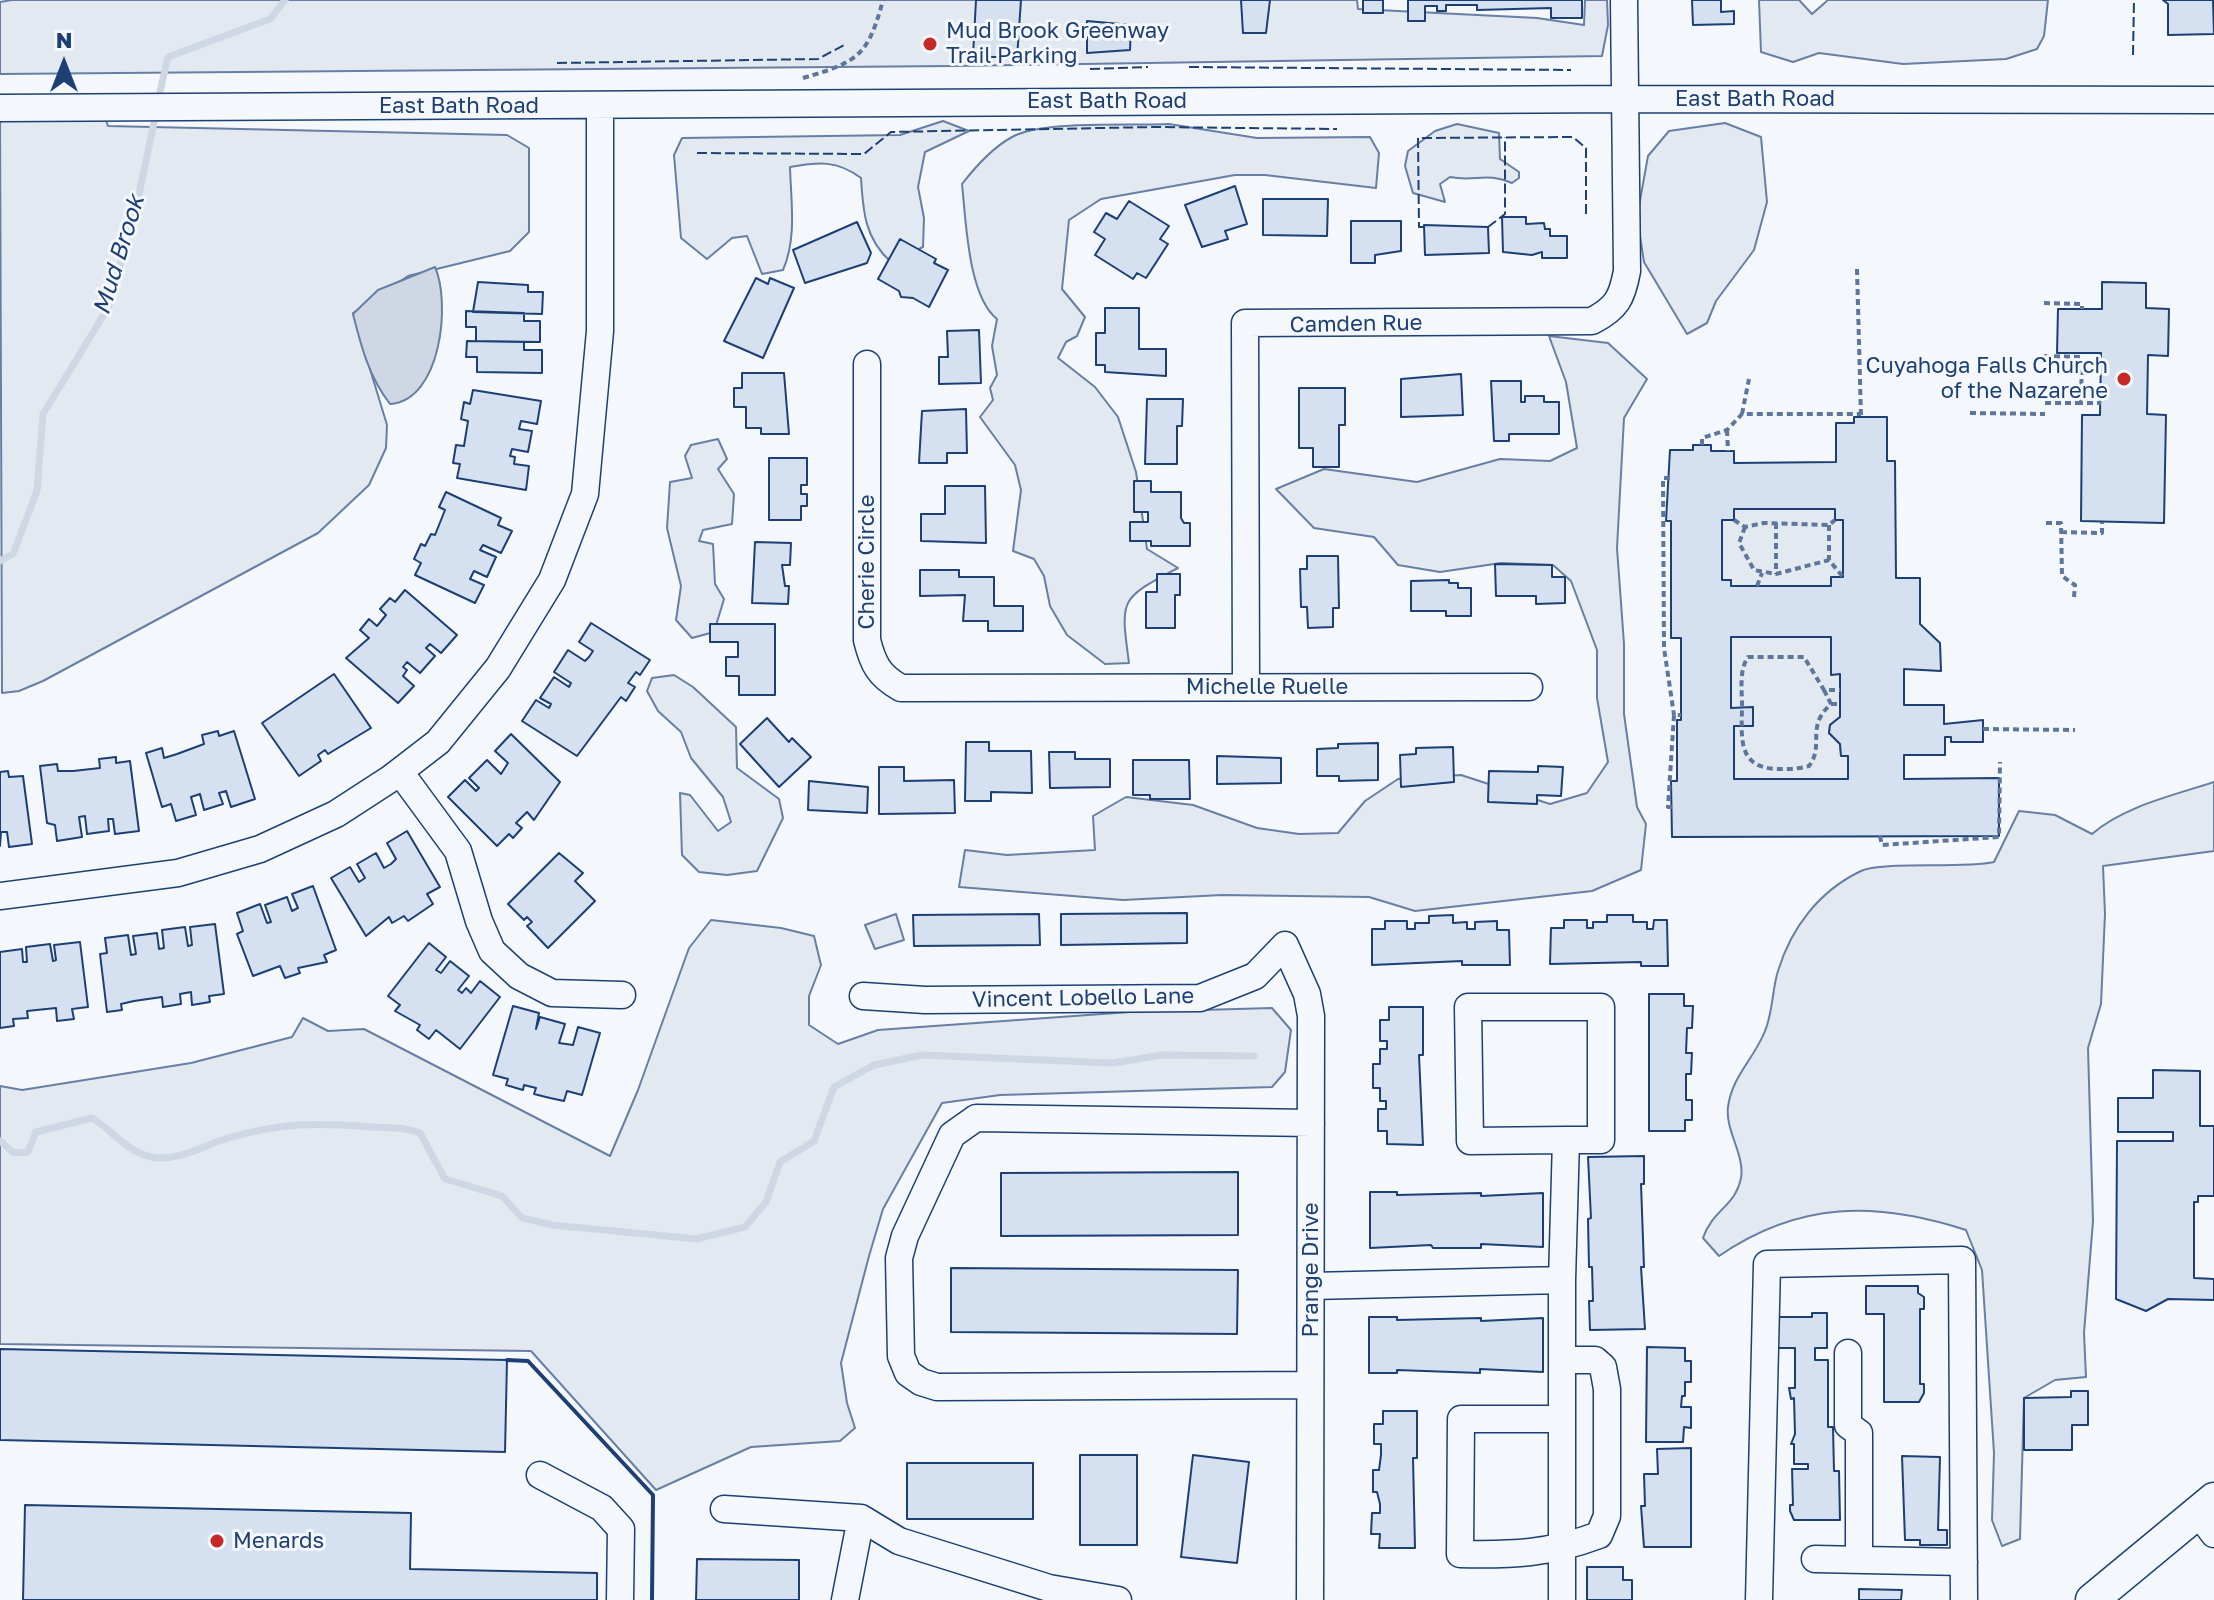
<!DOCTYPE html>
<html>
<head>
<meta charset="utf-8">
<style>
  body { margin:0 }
  #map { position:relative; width:2214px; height:1600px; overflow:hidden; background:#f4f7fb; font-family:"Golos Text",sans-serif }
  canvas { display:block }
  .north { position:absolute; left:24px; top:24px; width:80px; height:80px; -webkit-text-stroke:6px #f4f7fb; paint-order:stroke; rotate:0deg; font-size:22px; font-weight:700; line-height:32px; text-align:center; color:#1d3f73 }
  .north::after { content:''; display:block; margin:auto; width:28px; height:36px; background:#1d3f73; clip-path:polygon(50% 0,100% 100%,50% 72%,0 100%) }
</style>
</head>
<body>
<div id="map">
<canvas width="2214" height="1600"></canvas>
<div class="north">N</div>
</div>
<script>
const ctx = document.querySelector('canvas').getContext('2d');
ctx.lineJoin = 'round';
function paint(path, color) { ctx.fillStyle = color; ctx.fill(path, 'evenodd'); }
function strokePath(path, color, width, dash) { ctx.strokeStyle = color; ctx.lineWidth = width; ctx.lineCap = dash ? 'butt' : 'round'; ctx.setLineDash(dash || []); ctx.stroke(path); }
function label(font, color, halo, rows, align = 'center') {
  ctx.font = font + ' "Golos Text",sans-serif'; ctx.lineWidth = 6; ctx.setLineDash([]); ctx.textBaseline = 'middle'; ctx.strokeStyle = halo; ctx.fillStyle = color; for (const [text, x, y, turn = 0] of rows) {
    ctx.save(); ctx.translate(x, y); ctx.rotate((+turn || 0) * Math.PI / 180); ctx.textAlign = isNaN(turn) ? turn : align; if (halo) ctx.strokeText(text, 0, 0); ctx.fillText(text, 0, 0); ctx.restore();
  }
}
const green = new Path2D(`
  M12 0H1357L1358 9 1537 18 1584 25 1585 0H1607L1608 25 1602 56 953 66 0 74V2Z
  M1759 0H1799L1812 14 1828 0H2048L2044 36 2037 49 2006 59 1903 64 1819 53 1793 62 1761 52Z
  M101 107 108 126 507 135 529 148V232L510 251 408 276 353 313 387 425 386 448 369 485 318 533 43 681 19 691 2 693 0 108Z
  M943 121 969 131 925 152 918 187 924 218 923 247 891 262C865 239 863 212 861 178 837 160 819 162 790 167 791 202 797 238 783 270L762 274 747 236 732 238 707 259 681 238 674 155 682 138 900 135Z
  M1725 123 1761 137 1767 202 1754 250 1716 301 1707 323 1687 334 1644 262 1637 217 1648 156 1669 131Z
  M1169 124 1257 138 1370 137 1379 153 1376 188 1265 175H1235L1101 199 1069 220 1062 289 1085 317 1077 336 1066 342 1058 358 1095 387 1118 417 1136 472 1147 549 1178 568C1120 599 1120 597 1129 663L1105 664 1067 635 1050 606 1044 576 1034 559 1013 551 1021 490 1015 465 980 417 993 400 990 388 997 375 992 346 997 319C968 296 966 221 962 184 976 166 992 148 1012 137 1042 120 1131 126 1169 124Z
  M1457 124 1499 133 1500 159 1519 172V178L1512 183C1487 172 1474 182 1450 177L1440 184 1445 202 1413 193 1405 166 1408 151 1435 131Z
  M1549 336 1608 343 1647 379 1624 418 1617 548 1624 644V714L1637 807 1646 824 1641 870 1592 891 1415 911 1369 897 1222 895 1123 900 959 887 965 850 1007 855 1095 850 1093 816 1126 797 1193 805 1257 828 1299 834 1338 833 1365 801 1398 779 1461 775 1550 804 1587 793 1608 762 1597 698V650L1571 581 1553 565 1501 563 1440 572 1398 565 1374 537 1314 528 1276 489 1324 469 1417 482 1500 459 1550 461 1577 448 1566 382Z
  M718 439 727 459 718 469 734 494 732 524 703 530 699 541 713 544 715 584 724 599 714 632 692 638 676 620 681 586 667 528 670 482 692 478 685 456 691 445Z
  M1734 509H1835V520H1843V577L1831 586H1731V580H1722V520H1734Z
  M1731 637H1831V674H1840V717L1830 725 1829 733 1840 744 1841 755 1848 756V779H1734V726H1753V708H1731Z
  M674 675 693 687 736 727 737 768 779 799 783 818 757 871 727 875 699 872 682 855 680 793 690 795 718 831 731 822 723 797 691 758 681 732 658 711 647 691 652 678Z
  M2214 782V851L2103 866 2105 914 2101 1004 2088 1048 2093 1221 2084 1333 2086 1377 2055 1380 2024 1398 2020 1539 2002 1546 1992 1520 1994 1453 1982 1270 1966 1230C1876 1201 1799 1201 1719 1256L1703 1238C1713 1209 1735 1207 1741 1178 1745 1155 1725 1130 1728 1107 1732 1076 1754 1059 1765 1031 1773 1012 1772 990 1778 971 1791 928 1819 891 1861 871 1881 861 1962 869 1994 862L2019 811 2055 815 2092 834C2124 806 2175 795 2214 782Z
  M896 914 904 940 875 949 865 925Z
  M711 920 781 928 814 936 821 965 809 996V1025L838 1044 878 1030 1130 1012 1272 1008 1291 1030 1285 1072 1272 1087 1000 1095 942 1103 883 1209 869 1256 841 1363 847 1403 855 1428 840 1441 751 1447 656 1490 531 1351 0 1344V1086L22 1090 191 1063 292 1037 303 1018 328 1031 364 1029 610 1156 638 1090 689 948Z`);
const water = new Path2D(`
  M435 267C451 303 441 401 390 404 369 377 361 346 353 314L378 290Z`);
const stream = new Path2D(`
  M158 100 168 57 270 19 285 0
  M0 561 13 554 37 491 43 414 108 308 137 204 156 113
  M0 1141 14 1153 28 1152 36 1132 92 1118C112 1130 128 1153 152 1157 177 1162 205 1145 228 1138 284 1122 316 1123 373 1127 390 1128 404 1127 420 1133L445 1179 502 1196 522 1218 553 1225 696 1239 745 1227 766 1202 780 1162 814 1141 834 1087 874 1065 922 1055 1113 1063 1162 1055 1254 1056`);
const building = new Path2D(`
  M976 0H1021L1017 58 973 56Z
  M1241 0H1270L1266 33H1243Z
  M1363 0H1383V13H1363Z
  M1408 0H1582V18H1551V8L1477 10V5H1446V11H1437V6H1425V21H1408Z
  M1692 0H1721V12L1734 11V24L1693 25Z
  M2163 0H2213L2214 34 2168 35V4Z
  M1087 21 1131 25 1130 50 1087 53Z
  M1235 186 1247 224 1225 231 1228 239 1202 247 1185 205Z
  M1263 199H1328L1327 236 1263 235Z
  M1129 201 1169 226 1160 239 1168 244 1146 278 1137 273 1133 279 1095 255 1105 239 1094 232 1106 213 1117 219Z
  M1502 217H1526V224L1544 223 1545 229H1550V236H1567V258H1542V252L1532 255 1503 252Z
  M1351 221H1401V251L1375 255V263H1351Z
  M857 222 871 253 867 263 805 283 793 250Z
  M1424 225 1488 227 1489 253 1425 255Z
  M900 239 936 259 934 263 948 270 929 307 913 298 901 297 899 291 878 279Z
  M756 278 768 284 770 278 794 288 763 358 724 341Z
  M478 282 528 285V292H543L542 314 473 312Z
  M2102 282 2146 283V308L2169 309 2168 356 2148 355 2147 414 2166 415 2164 523 2081 521 2082 415H2100L2101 353H2057L2058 309H2102Z
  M1105 308H1139V349H1166V376L1105 372V365H1096V333H1105Z
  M466 311 524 313V321H540V342L476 341V327H466Z
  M979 330 981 383 939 384V357H948L947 331Z
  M467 341 524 342V350H542V373L477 372V357H466Z
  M742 373H784L789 434H761V428H746V407H734V388H742Z
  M1461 374 1463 415 1401 417V379Z
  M1491 381H1521V402H1525V396H1544V402H1559V434H1509V441H1494Z
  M1299 388H1345V425H1339V467H1313V448H1299Z
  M473 390 541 401 537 424 521 421 519 429 532 431 528 452 512 449 510 456 515 457 514 464 529 466 526 490 457 478 460 464 453 463 456 445 464 446 468 421 461 419 464 402 470 404Z
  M1147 399H1183L1182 426H1177V464H1145Z
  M966 409 967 453H947V463H919L922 411Z
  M1854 417H1887V461H1895L1896 578H1920V624L1940 643 1941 671 1904 669V705H1944V724L1983 720V742H1951V737H1945V755H1904V779L1999 778V836L1672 837 1671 781H1677V720H1681V638H1671V521H1666L1670 450H1693V445H1711V451H1734V463L1836 462V423H1854ZM1734 509H1835V520H1843V577H1831V586H1731V580H1722V520H1734ZM1731 637H1831V675L1840 674V717L1830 725 1829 733 1840 744 1841 756H1848V779H1734V726H1753V707L1731 708Z
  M769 458H807V485H801V494H807V506H801V520H769Z
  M1134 481H1151V492H1181V518L1184 523H1190V546H1151V541H1130V522H1148V512H1134Z
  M945 486H985L986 543 921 541V514H945Z
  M446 492 501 518 498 525 512 531 501 553 483 545 480 550 496 557 487 577 474 571 470 579 484 585 475 603 415 575 421 563 414 559 421 544 425 546 431 534 435 535 445 510 439 507Z
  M755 542 791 543 790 565H782L785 586H789L788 604 752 603Z
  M1307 556H1338L1339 608H1333V627L1308 628 1307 607H1301L1300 569H1307Z
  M1495 564 1552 565V577H1565V603L1536 604V596H1496Z
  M920 570H959V577H994V606H1023V631H988V621H963L965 595 920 596Z
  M1157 574H1180V595H1175V628H1146V592H1157Z
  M1449 580V583H1458V588H1471V616H1446V611H1411V581Z
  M405 590 457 635 441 653 430 644 426 648 435 656 420 673 407 662 403 667 407 670 403 676 414 686 398 703 346 658 369 638 360 630 369 619 377 626 386 615 380 609 390 598 395 602Z
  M591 623 650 660 640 675 636 672 628 683 635 687 626 701 621 697 577 756 522 721 536 700 549 708 551 704 540 698 554 677 569 687 571 683 554 672 568 650 585 661 589 657 593 651 579 642Z
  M710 624H775V695H739V676H726V657H738V642H710Z
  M334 674 371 728 328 754 325 750 318 755 321 761 299 776 262 723Z
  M767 718 789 742 792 738 811 757 779 787 740 744Z
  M218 731 219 736 234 731 255 799 231 807 226 791 219 793 223 804 204 810 200 794 191 797 196 815 176 821 171 804 162 807 146 753 162 748 164 758 177 754 204 744 202 735Z
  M511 734 560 782 534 820 527 812 516 823 522 828 513 838 509 834 497 846 448 797 465 780 476 791 479 788 469 778 487 760 501 774 508 763 495 751Z
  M966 742H989V751H1031L1032 793 991 792V801H965Z
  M1378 743V780L1339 781V776H1317V749L1338 748V744Z
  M1453 747 1454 782 1401 787 1400 755 1416 754V748Z
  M1049 752H1075V759H1110V787L1050 788Z
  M1217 756 1281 758V783L1217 784Z
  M116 757V763L130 761 139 831 115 834 113 819H108L109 831 87 834 85 816 79 817 82 837 57 841 55 825 47 823 40 766 57 764 58 771H73L100 768 99 759Z
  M1133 760H1189L1190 799H1150V795H1133Z
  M1538 766 1563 767 1561 796 1537 795V804L1488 802 1489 771 1538 772Z
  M879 767H904V781L954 780 955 813 879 814Z
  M8 771 9 777 23 776 32 844 9 847 7 832H1L0 846V772Z
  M809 781 868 787 867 813 808 810Z
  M407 831 440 887 427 894 433 904 408 921 404 916 392 923 389 917 366 936 331 878 350 867 359 882 365 878 357 864 376 853 384 868 391 864 396 859 387 843Z
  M559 853 583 873 575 881 595 901 548 948 527 926 532 922 527 917 524 920 508 904Z
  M313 886 336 950 324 955 327 962 298 968 300 973 285 978 280 966 253 976 237 934 243 931 237 913 260 904 267 923 271 922 265 905 287 897 292 911 298 908 292 894Z
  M1187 913V943L1061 945V914Z
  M1039 914 1040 945 914 946 913 915Z
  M1453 915V923L1467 922V929H1475V922L1497 921V930H1509L1510 965H1462V961L1372 965V929H1385V921H1407V929H1415V923H1429V916Z
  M1607 915H1633V922H1647V929H1653L1654 920H1667L1668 966H1641V962L1550 964 1551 928H1564V920H1587V928H1593V922H1607Z
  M215 924 224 994 209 996 210 1002 192 1005 191 992 180 994 181 1004 163 1007 162 997 134 1001 121 1004 122 1010 107 1012 100 954 107 953 105 938 128 935 131 955 136 954 133 936 157 933 159 949 164 948 162 930 185 927 188 946 192 945 190 927Z
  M80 942 88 1007 72 1009 74 1019 57 1021 56 1008 27 1011 28 1018 13 1019 14 1026 0 1028V952L22 949 23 962H27L26 947 50 944 53 961 56 960 54 945Z
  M429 943 446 957 436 970 441 973 450 961 469 976 458 990 462 993 466 988 471 993 480 981 500 997 460 1049 436 1030 429 1039 417 1030 420 1025 395 1011 400 1005 388 996Z
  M1649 994H1684V1006H1693L1692 1028H1687L1686 1053H1692L1691 1074H1686V1100H1692V1120H1685V1131H1649Z
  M513 1006 539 1013 536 1029 540 1017 565 1024 559 1043 573 1045 578 1027 600 1033 582 1095 567 1091 564 1101 550 1098 534 1094 536 1088 524 1085 523 1090 506 1085 508 1079 493 1075Z
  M1389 1007H1423V1055H1419L1423 1145 1387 1144V1131H1378V1109H1386V1101H1380V1088H1373V1064H1380V1049H1387V1041H1380V1020H1389Z
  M2153 1070 2200 1071V1126H2214V1196H2198V1202H2194V1278L2214 1279V1300L2168 1299 2146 1311 2116 1299 2117 1141H2173V1132H2118V1098H2153Z
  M1644 1156V1184H1641L1644 1267H1641L1645 1329 1590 1330 1589 1301H1593L1592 1267H1589L1588 1219 1591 1218 1588 1157Z
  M1238 1172V1235L1001 1236V1173Z
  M1370 1192H1397V1195L1481 1193V1196L1543 1193V1247L1481 1244V1248H1433L1431 1245 1370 1248Z
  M951 1268 1238 1270 1237 1334 951 1332Z
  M1866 1286H1918V1293L1924 1297V1309H1920V1384H1924V1393L1919 1402H1884V1314H1866Z
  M1812 1313H1827V1348H1815V1360H1828V1427H1833L1834 1471H1839L1840 1520H1794L1790 1511V1505H1793L1792 1469H1808V1464H1794V1444H1791L1795 1434 1794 1398 1791 1399 1789 1388H1795V1348H1776L1772 1317H1812Z
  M1369 1317H1397V1320L1481 1318V1321L1543 1318V1372L1480 1369V1373L1397 1370V1373H1369Z
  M1647 1347 1685 1348V1361H1691V1382H1685V1396H1682L1681 1407H1691V1428L1684 1427 1683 1442H1646Z
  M0 1349 507 1360 505 1452 0 1440Z
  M2071 1391H2088V1425H2072V1450H2024V1398L2071 1397Z
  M1383 1411H1417V1458H1413L1415 1548H1379L1380 1534H1371L1372 1513H1380V1504L1377 1492H1373V1470H1379L1381 1455V1444H1374V1424H1383Z
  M1691 1448V1547H1644L1641 1506H1645L1644 1474H1658L1657 1449Z
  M1080 1455H1137V1545H1080Z
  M1193 1455 1249 1462 1237 1563 1181 1557Z
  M1902 1456 1940 1457 1938 1530H1947V1545H1920V1540H1905Z
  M907 1463H1033V1519H907Z
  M25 1505 411 1513 410 1569 597 1573V1600H23Z
  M697 1559 799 1560V1600H696Z
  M1587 1567H1623V1580H1632V1600H1587Z
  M1859 1589 1902 1590 1901 1600H1859Z`);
const path = new Path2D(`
  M803 78C858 62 868 56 883 0
  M1857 269 1861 417
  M2044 303 2082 304V309
  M2044 356 2082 357 2081 403H2101
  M2045 403H2081
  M1970 413 2045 414
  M1742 414 1749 379
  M1727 430 1728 451
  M1702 445V438L1727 430 1742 414H1861
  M1670 478H1663L1664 648 1674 715
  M1734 520 1745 527 1764 523 1829 525 1835 520
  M1776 523V574
  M2046 523H2061L2062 576 2075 585 2074 597
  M1829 525V560
  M1745 527 1739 543 1754 570 1776 574 1829 560 1843 577
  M2061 532 2102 533V522
  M1757 586 1762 573
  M1824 690 1831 704C1805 727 1825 745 1809 766 1799 769 1788 769 1778 769 1736 768 1742 737 1742 705 1742 690 1739 670 1748 657H1804L1824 690H1840
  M1831 704H1840
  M1983 729 2075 730
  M1672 807H1668L1674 715H1681
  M1880 836 1882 845 1999 837 2000 762`);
const minor = new Path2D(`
  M0 108 1625 99 2214 100
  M867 364V640C873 664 879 676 901 688L1529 687
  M1246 686 1245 323 1592 321C1617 308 1622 298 1627 271L1624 0
  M400 772 458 851 479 921 492 951 519 976 552 993 622 995
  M0 896 178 873 260 849 336 814 390 779 438 742 498 668 552 580 585 494 600 331V105
  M863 996 925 1000 1200 998 1255 976 1285 945 1307 994 1311 1016 1310 1600
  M1562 1280 1566 1140H1601V1007H1468L1470 1141 1566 1140
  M1312 1286 1562 1280V1600
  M1848 1353V1425L1859 1433V1558
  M1562 1360H1595L1603 1367 1607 1389V1516L1599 1535C1548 1554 1513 1555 1460 1554L1461 1419H1562
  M1310 1385 937 1387 921 1382 908 1373 901 1356 899 1258 905 1236 952 1135 976 1118 1311 1123
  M540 1475 602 1508 621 1529 620 1600
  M724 1509 861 1518 899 1541 1049 1588 1118 1600
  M2198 1513 2214 1534
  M1815 1559 1964 1562
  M845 1600 861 1518
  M1759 1600 1767 1264 1962 1260 1964 1600`);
const major = new Path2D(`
  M2092 1600 2214 1499`);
const fence = new Path2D(`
  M2133 55 2134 0
  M557 63 818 59 846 44
  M1189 67 1571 70
  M1090 69 1148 67
  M697 153 864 154 891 132 1154 127 1337 129
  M1424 227H1419L1418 138 1573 137 1586 148V216
  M1488 227 1505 214V137`);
const wall = new Path2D(`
  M507 1360 528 1361 653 1495 652 1600`);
const markers = [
  [930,44,8,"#c62828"],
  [2124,379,8,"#c62828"],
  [217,1541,8,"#c62828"]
];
const poiNames = [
  ["Mud Brook Greenway",946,31],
  ["Trail Parking",946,56],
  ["Cuyahoga Falls Church",2108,366,"right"],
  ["of the Nazarene",2108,391,"right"],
  ["Menards",233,1541]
];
const streetNames = [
  ["East Bath Road",1755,99],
  ["East Bath Road",1107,101],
  ["East Bath Road",459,106],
  ["Camden Rue",1356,324,-1],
  ["Cherie Circle",867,562,-90],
  ["Michelle Ruelle",1267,687],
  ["Vincent Lobello Lane",1083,998,-1],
  ["Prange Drive",1311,1270,-90]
];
const waterNames = [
  ["Mud Brook",119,255,-73]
];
paint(green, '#e3e9f0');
strokePath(green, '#687fa3', 2);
paint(water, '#cfd7e4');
strokePath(water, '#687fa3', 2);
strokePath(stream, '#cfd7e4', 7);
paint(building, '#d5e0f0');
strokePath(building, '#1d3f73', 2);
strokePath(minor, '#1d3f73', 29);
strokePath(major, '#1d3f73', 35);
strokePath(path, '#5e769c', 4, [6, 4]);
strokePath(minor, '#f4f7fb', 26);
strokePath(major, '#f4f7fb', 32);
strokePath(fence, '#1d3f73', 2, [10, 4]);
strokePath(wall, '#1d3f73', 4);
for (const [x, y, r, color] of markers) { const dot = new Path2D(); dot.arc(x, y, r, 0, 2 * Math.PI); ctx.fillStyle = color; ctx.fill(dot); strokePath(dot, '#f4f7fb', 3); }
label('22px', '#1d3f73', '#f4f7fb', poiNames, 'left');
label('22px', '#1d3f73', '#f4f7fb', streetNames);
label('italic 24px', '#1d3f73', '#f4f7fb', waterNames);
</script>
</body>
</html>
